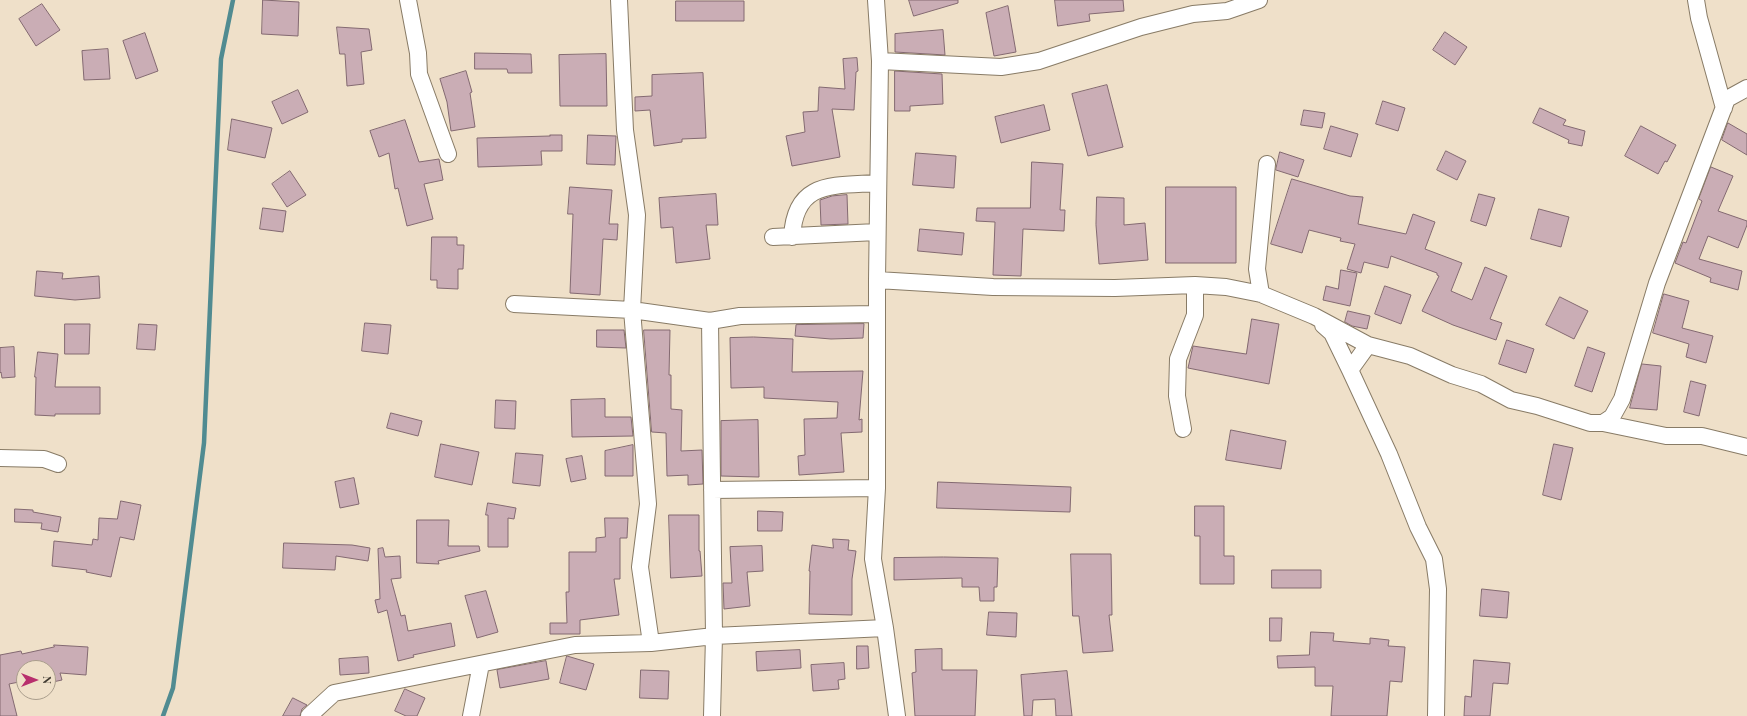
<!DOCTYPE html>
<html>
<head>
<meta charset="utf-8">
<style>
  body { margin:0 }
  #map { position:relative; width:1747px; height:716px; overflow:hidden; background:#efe0c9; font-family:"Playfair Display",serif }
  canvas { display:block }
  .north { position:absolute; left:16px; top:660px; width:40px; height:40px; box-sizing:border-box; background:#efe0c9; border:1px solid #a99d8c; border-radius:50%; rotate:90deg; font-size:11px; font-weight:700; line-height:16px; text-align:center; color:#3f3930 }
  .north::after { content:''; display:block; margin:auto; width:14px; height:18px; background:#b82f6d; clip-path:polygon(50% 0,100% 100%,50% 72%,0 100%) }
</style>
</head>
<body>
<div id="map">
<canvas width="1747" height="716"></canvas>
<div class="north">N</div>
</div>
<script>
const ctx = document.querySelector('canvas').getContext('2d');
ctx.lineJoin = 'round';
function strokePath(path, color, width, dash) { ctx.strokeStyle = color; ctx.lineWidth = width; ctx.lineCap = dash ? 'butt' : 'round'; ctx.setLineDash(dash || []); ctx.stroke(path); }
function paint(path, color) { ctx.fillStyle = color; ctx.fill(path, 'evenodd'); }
const stream = new Path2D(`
  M163 716 173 688 204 443 221 59 233 0`);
const building = new Path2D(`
  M263 0 299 2 298 36 262 34Z
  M909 0H958V3L914 16Z
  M1055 0H1123L1124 11 1089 14 1090 21 1058 26Z
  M676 1H744V21H676Z
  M42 4 60 30 36 46 19 19Z
  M1008 6 1016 52 994 56 986 13Z
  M337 27 369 29 372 50 361 52 364 84 347 86 345 54H340Z
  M943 30 945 55 895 52V34Z
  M1445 32 1467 47 1455 65 1433 50Z
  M145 33 158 71 136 79 123 41Z
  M108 49 110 79 84 80 82 51Z
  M475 53 531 54 532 73H508L507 69H475Z
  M606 54 607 106H560L559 55Z
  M857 58 858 71 856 72 854 110 832 109 840 157 792 166 786 136 805 132 803 112 818 111 819 87 845 89 843 59Z
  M466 71 472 92 470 93 475 127 451 131 447 102 440 79Z
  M895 71 942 74 943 104 910 106V111H895Z
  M703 73 706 138 682 139V142L654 146 650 110 635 111V97L652 96V75Z
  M1107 85 1123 147 1088 156 1072 94Z
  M298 90 308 112 282 124 272 102Z
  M1383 101 1405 108 1398 131 1376 124Z
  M1044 105 1050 130 1001 143 995 117Z
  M1540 108 1566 120 1563 125 1585 131 1582 146 1568 143 1569 140 1533 123Z
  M1304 110 1325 113 1322 128 1301 125Z
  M232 119 272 128 265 158 228 150Z
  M405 120 419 162 439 159 443 180 424 184 433 219 407 226 398 188 395 189 389 153 379 157 370 131Z
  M1728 123 1747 134V155L1722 140Z
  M1331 126 1358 134 1351 157 1324 149Z
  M1641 126 1676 145 1667 162 1665 161 1658 174 1625 156Z
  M550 135H562V151H541L542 165 478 167 477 138 550 136Z
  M588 135 616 136 615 165 587 164Z
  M1446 151 1466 161 1457 180 1437 170Z
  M1280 152 1304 160 1298 177 1276 170Z
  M916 153 956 156 954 188 913 185Z
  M1032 162 1063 164 1060 210H1065L1064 231 1023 229 1021 276 993 275 995 222 976 221 977 208H1030Z
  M1711 167 1733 176 1718 211 1747 221V225L1738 248 1708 236 1699 259 1742 271 1738 290 1710 282 1711 278 1675 263 1683 242 1686 243 1702 201 1699 199Z
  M290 171 306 195 287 207 272 184Z
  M1292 179 1350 196 1363 197 1358 224 1406 234 1413 214 1435 222 1425 249 1462 263 1451 291 1472 300 1485 267 1507 276 1490 319 1502 323 1496 340 1453 325 1422 311 1439 276 1437 275V273L1391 256 1388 268 1364 262 1361 273 1347 269 1355 244 1340 241 1341 238 1309 230 1302 253 1271 244Z
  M570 187 612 190 609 224H618L617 240 603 239 600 295 570 293 573 214H568Z
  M1166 187H1236V263H1166Z
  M716 194 718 225H706L710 259 676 263 673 227 661 228 659 198Z
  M1479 194 1495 198 1486 226 1471 221Z
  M847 195 848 224 821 225 820 200 832 196Z
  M1097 197 1124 198V225L1145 223 1148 260 1099 264 1096 225Z
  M263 208 286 211 283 232 260 229Z
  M1539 209 1569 217 1561 247 1531 239Z
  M920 229 964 233 962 255 918 251Z
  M432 237H457V245H464L463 269H458V289L437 288V280H431Z
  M1341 270 1357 273 1350 306 1323 300 1326 286 1338 289Z
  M37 271 63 273 62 279 99 276 100 298 75 300 35 296Z
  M1385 286 1411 295 1401 324 1375 314Z
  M1664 294 1689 301 1682 328 1713 336 1706 363 1686 357 1689 344 1653 333Z
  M1560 297 1588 311 1574 339 1546 325Z
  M1348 311 1370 316 1367 329 1352 326 1345 322Z
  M1252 319 1279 324 1269 384 1188 368 1193 346 1246 354Z
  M365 323 391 325 388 354 362 351Z
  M65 324H90L89 354H65Z
  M139 324 157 325 155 350 137 349Z
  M864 324 863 338 831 339 795 336 796 325Z
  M597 330H624L626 348 597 347Z
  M644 330H670L669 375H671V409L682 410 681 451 702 450 703 484 688 485V475L667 476 666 433 652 432Z
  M754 337 793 339 792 372 863 371 859 420 862 419V432L841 433 844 472 799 475 798 456 805 455 804 419 837 418 838 402 764 398V387L731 388 730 338Z
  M1507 340 1534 349 1526 373 1499 364Z
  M14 347 15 377 2 378 1 372 0 373V348Z
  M1588 347 1605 353 1592 392 1575 386Z
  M38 352 58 354 55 387H100V414H55V416L35 415 36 377H35Z
  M1642 364 1661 366 1657 410 1630 408Z
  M1691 381 1706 385 1699 416 1684 412Z
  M605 399V417H631L633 436 572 437 571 400Z
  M496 400 516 401 515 429 495 428Z
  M391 413 422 421 418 436 387 428Z
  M758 420 759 477 721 476V421Z
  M1231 430 1286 441 1281 469 1226 460Z
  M441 444 479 452 472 485 435 477Z
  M1554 444 1573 448 1561 500 1543 495Z
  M633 445V476H605V451Z
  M516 453 543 455 540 486 513 483Z
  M582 456 586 479 571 482 566 459Z
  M354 478 359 504 340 508 335 482Z
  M938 482 1071 487 1070 512 937 508Z
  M121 501 141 505 134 540 120 537 111 577 86 572 87 570 52 566 54 541 92 545 93 539 98 540 99 518 117 519Z
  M488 503 516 508 514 519 508 518V547H488V515H486Z
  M1195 506H1224V556H1234V584H1200V536H1195Z
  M15 509 33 510V512L61 517 58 532 41 529 42 523 15 522Z
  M758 511 783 512 782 531H758Z
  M669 515H699V551H700L702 576 671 578Z
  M605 518H628L627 538H620V579H614L619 615 580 620V634H550V623H567L566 592H569V552H596V538L605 537Z
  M417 520H449L448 546H479L480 551 438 561 439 564 417 563Z
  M833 539 849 540 848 550 856 551 852 579V615L809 614 810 571H809L812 545 833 548Z
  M284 543 352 545 370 548 368 561 336 556 335 570 283 568Z
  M762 546 763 571 747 572 750 606 724 609 723 583H732L730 547Z
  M383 548 385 557 400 556 401 578 391 579 401 616 405 615 408 631 451 623 455 646 413 655 414 657 398 661 387 610 378 613 375 600 380 599 378 549Z
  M1071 554H1111L1112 615H1109L1113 651 1083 653 1079 616H1073Z
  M944 557 998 558 997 587H994V601H980L979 587H962V578L894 580V558Z
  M1272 570H1321V588H1272Z
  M1482 589 1509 592 1507 618 1480 616Z
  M486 591 498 632 477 638 465 596Z
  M989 612 1017 613 1016 637 987 635Z
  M1270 618H1282L1281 641H1270Z
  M1311 632 1334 633 1333 641 1370 644V638L1389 640 1388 646 1405 647 1402 682 1390 681 1387 716H1331L1333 686H1315V667L1278 668 1277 656 1309 655Z
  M54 645 88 647 86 675 60 673 62 680 48 683V668H24V681L9 684 17 716H0V655L21 651 22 654 54 647Z
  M857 646H868L869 668 857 669Z
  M942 649V670H977L975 716H915L912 673 916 672 915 650Z
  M800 650 801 668 757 671 756 652Z
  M567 656 594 664 586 690 560 683Z
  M368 657 369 673 340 675 339 659Z
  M1474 660 1510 663 1508 684 1493 683 1490 716H1464L1465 696 1471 697Z
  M546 661 549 679 500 688 497 670Z
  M844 663 845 679 838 680 839 689 813 691 811 665Z
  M641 670 669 671 668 699 640 698Z
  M1067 671 1072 716H1056L1055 699 1033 700 1032 716H1024L1021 675Z
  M405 689 425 698 417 716H406L395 711Z
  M293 698 307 705 302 709 300 716H283Z`);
const minor = new Path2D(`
  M408 0 418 53 419 74 448 154
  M619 0 625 130 637 215 632 310 648 504 640 567 651 643
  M876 0 880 61 877 280V488L873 559 885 628 897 716
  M1696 0 1699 18 1724 108
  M880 61 1001 67 1039 61 1141 27 1193 14 1227 11 1259 0
  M773 237 877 232
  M792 237C795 180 833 186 878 183
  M877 280 993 287 1115 288 1195 285 1226 287 1261 294 1314 316 1368 345 1410 356 1452 375 1481 384 1511 400 1537 406 1590 423H1603L1666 436H1702L1747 447
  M1261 294 1257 269 1267 164
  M514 304 632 310 710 321 740 316 877 314
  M710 321 714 636 712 716
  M1323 325 1332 333 1350 370 1389 454 1418 527 1434 559 1438 589 1436 716
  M1350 370 1368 345
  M1603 423 1612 417 1622 399 1657 283 1727 99 1747 88
  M1183 429 1177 396 1178 359 1195 315V285
  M0 458 44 459 58 464
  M712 490 877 488
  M309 716 334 693 575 645 651 643 714 636 885 628
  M471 716 481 664`);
strokePath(stream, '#508b91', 4.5);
paint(building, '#caadb5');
strokePath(building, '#836971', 1);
strokePath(minor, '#887b66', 18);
strokePath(minor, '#fff', 16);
</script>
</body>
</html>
